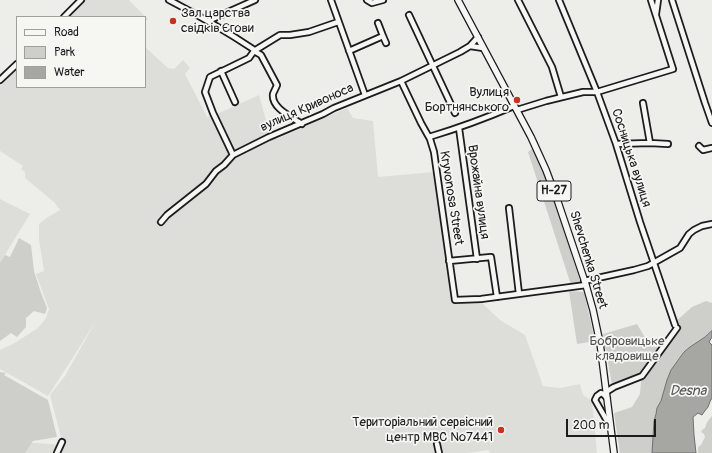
<!DOCTYPE html>
<html>
<head>
<meta charset="utf-8">
<style>
  body { margin:0 }
  #map { position:relative; width:712px; height:453px; overflow:hidden; background:#edede9; font-family:Pangolin,sans-serif }
  canvas { display:block }
  .legend { position:absolute; left:16px; top:16px; width:130px; height:72px; box-sizing:border-box; background:#f6f6f2; border:1px solid #9f9f9c; margin:0; padding:5px 7px; list-style:none; font-size:12px; color:#1c1c1c }
  .legend li { display:flex; align-items:center; gap:8px; height:20px }
  .legend b { width:20px; border:1px solid #9f9f9c }
  .scale { position:absolute; left:566px; top:419px; width:90px; height:18px; box-sizing:border-box; border:2px solid #1c1c1c; border-top:0; padding-left:5px; font-size:12px; line-height:14px; white-space:nowrap; color:#1c1c1c; -webkit-text-stroke:3px #f6f6f2; paint-order:stroke }
</style>
</head>
<body>
<div id="map">
<canvas width="712" height="453"></canvas>
<ul class="legend">
<li><b style="height:5px;background:#f6f6f2"></b>Road</li>
<li><b style="height:11px;background:#cececb"></b>Park</li>
<li><b style="height:11px;background:#a6a6a3"></b>Water</li>
</ul>
<div class="scale">200 m</div>
</div>
<script>
const ctx = document.querySelector('canvas').getContext('2d');
ctx.lineJoin = 'round';
function paint(path, color) { ctx.fillStyle = color; ctx.fill(path, 'evenodd'); }
function strokePath(path, color, width, dash) { ctx.strokeStyle = color; ctx.lineWidth = width; ctx.lineCap = dash ? 'butt' : 'round'; ctx.setLineDash(dash || []); ctx.stroke(path); }
function label(font, color, halo, rows, align = 'center') {
  ctx.font = font + ' Pangolin,sans-serif'; ctx.lineWidth = 3.5; ctx.setLineDash([]); ctx.textBaseline = 'middle'; ctx.strokeStyle = halo; ctx.fillStyle = color; for (const [text, x, y, turn = 0] of rows) {
    ctx.save(); ctx.translate(x, y); ctx.rotate((+turn || 0) * Math.PI / 180); ctx.textAlign = isNaN(turn) ? turn : align; if (halo) ctx.strokeText(text, 0, 0); ctx.fillText(text, 0, 0); ctx.restore();
  }
}
const built = new Path2D(`
  M86 0H129L148 19 145 22V17H70Z
  M145 47 168 68 174 69 183 60 190 68 185 74 207 117 215 115 259 95 269 131 277 139 347 108 353 118 373 121 378 177 434 172 453 304 481 302 500 320 525 335 543 386 560 388 580 384 583 395 592 401 597 453H490L489 450 467 453H59L63 445 50 395 65 376 97 319 77 351 48 396 0 369V350L13 344 38 328 46 318 49 309 36 274 44 271 39 239V224L48 217 60 210 54 202 25 178V172L21 169 23 166 0 151V86L17 70V87H145Z
  M0 199 30 214 0 263Z
  M29 443H36L60 445 55 453H22Z`);
const green = new Path2D(`
  M533 148 549 184 581 284 571 285 528 152Z
  M19 238 31 245 34 271 41 293 47 308 45 314 34 311 26 318V327L17 337 11 333 0 341V263L5 255 10 257Z
  M569 291 584 292 595 341 577 344Z
  M706 301 712 303V331L705 337 690 347 684 352 671 370 667 380 666 387 661 401 657 408 654 421 652 453H620L614 413 632 407 640 394 641 381 637 374 612 385 603 334 637 324 650 346C665 350 668 343 678 333L674 323 692 307Z
  M0 372 6 373 4 375 48 400 57 437 33 441 25 453H0Z
  M712 416V453H698V447L701 445 705 437 704 434 701 432 702 430 705 428 707 422Z`);
const water = new Path2D(`
  M712 331V337L709 342 712 345V399H711L708 407 704 412 702 415 698 413 693 417 694 435 696 453H652L654 421 656 414 657 408 661 401 667 380 671 370 684 352 690 347 705 337Z`);
const minor = new Path2D(`
  M169 0C198 15 226 31 253 49L254 51 261 55 277 85C276 88 274 91 273 94 271 108 292 117 302 124
  M331 0 365 95
  M367 0 372 3 383 0
  M518 0 552 67 561 97
  M559 0 597 92 616 144 640 222 675 325
  M672 0 705 103 712 123
  M656 14 658 0
  M409 15 455 113
  M64 17 81 0
  M208 21 255 0
  M383 36 386 43
  M470 46 483 48
  M349 51 383 36 378 23
  M221 71 235 102
  M0 80 17 64
  M401 81 421 123 430 139 434 152 455 300 481 299 586 285
  M643 103 650 143
  M517 110 546 101 583 92H597L673 69 651 0
  M459 128 477 259
  M429 137C459 128 486 118 514 106
  M616 144 650 143 668 144
  M699 146 703 150 712 148
  M233 155 213 113 205 92 210 77 249 58 254 51 280 35H290L309 32 338 22
  M509 208 519 294
  M161 222 167 215 206 184 216 171 224 165 233 155 269 137 323 114 334 108 401 81 460 52 470 46 478 37
  M449 261 491 257 497 297
  M584 281 634 270 648 266 680 248 689 234 694 230 702 226 712 224
  M606 392 614 387 642 376 677 328
  M607 398 603 394 601 393 597 396 595 400 610 426
  M437 444 439 453
  M57 453 62 442`);
const major = new Path2D(`
  M458 0 531 137 546 170 558 202 586 285 593 310 600 343 614 453`);
const markers = [
  [173,21,4,"#c8321e"],
  [517,100,4,"#c8321e"],
  [501,430,4,"#c8321e"]
];
const shields = [
  [554,191,34]
];
const shieldNames = [
  ["Н-27",554,191]
];
const poiNames = [
  ["Зал царства",181,14,"left"],
  ["свідків Єгови",181,29,"left"],
  ["Вулиця",509,93],
  ["Бортнянського",509,108],
  ["Територіальний сервісний",493,423],
  ["центр МВС №7441",493,438]
];
const streetNames = [
  ["вулиця Кривоноса",307,108,-24],
  ["Сосницька вулиця",631,158,72],
  ["Врожайна вулиця",478,192,82],
  ["Kryvonosa Street",451,198,81],
  ["Shevchenka Street",588,260,73]
];
const parkNames = [
  ["Бобровицьке",627,342],
  ["кладовище",627,357]
];
const waterNames = [
  ["Desna",688,391]
];
paint(built, '#ddddda');
paint(green, '#cececb');
paint(water, '#a6a6a3');
strokePath(water, '#6f6f6d', 1);
strokePath(minor, '#1c1c1c', 8);
strokePath(major, '#1c1c1c', 8);
strokePath(minor, '#f6f6f2', 4.5);
strokePath(major, '#f6f6f2', 5.5);
for (const [x, y, r, color] of markers) { const dot = new Path2D(); dot.arc(x, y, r, 0, 2 * Math.PI); ctx.fillStyle = color; ctx.fill(dot); strokePath(dot, '#f6f6f2', 1.5); }
for (const [x, y, w] of shields) { const box = new Path2D(); box.roundRect(x - w / 2, y - 10, w, 20, 3); ctx.fillStyle = '#f6f6f2'; ctx.fill(box); strokePath(box, '#1c1c1c', 1); }
label('bold 12px', '#1c1c1c', null, shieldNames);
label('13px', '#1c1c1c', '#f6f6f2', poiNames, 'right');
label('13px', '#1c1c1c', '#f6f6f2', streetNames);
label('13px', '#515151', '#f6f6f2', parkNames);
label('italic 14px', '#535352', '#f6f6f2', waterNames);
</script>
</body>
</html>
